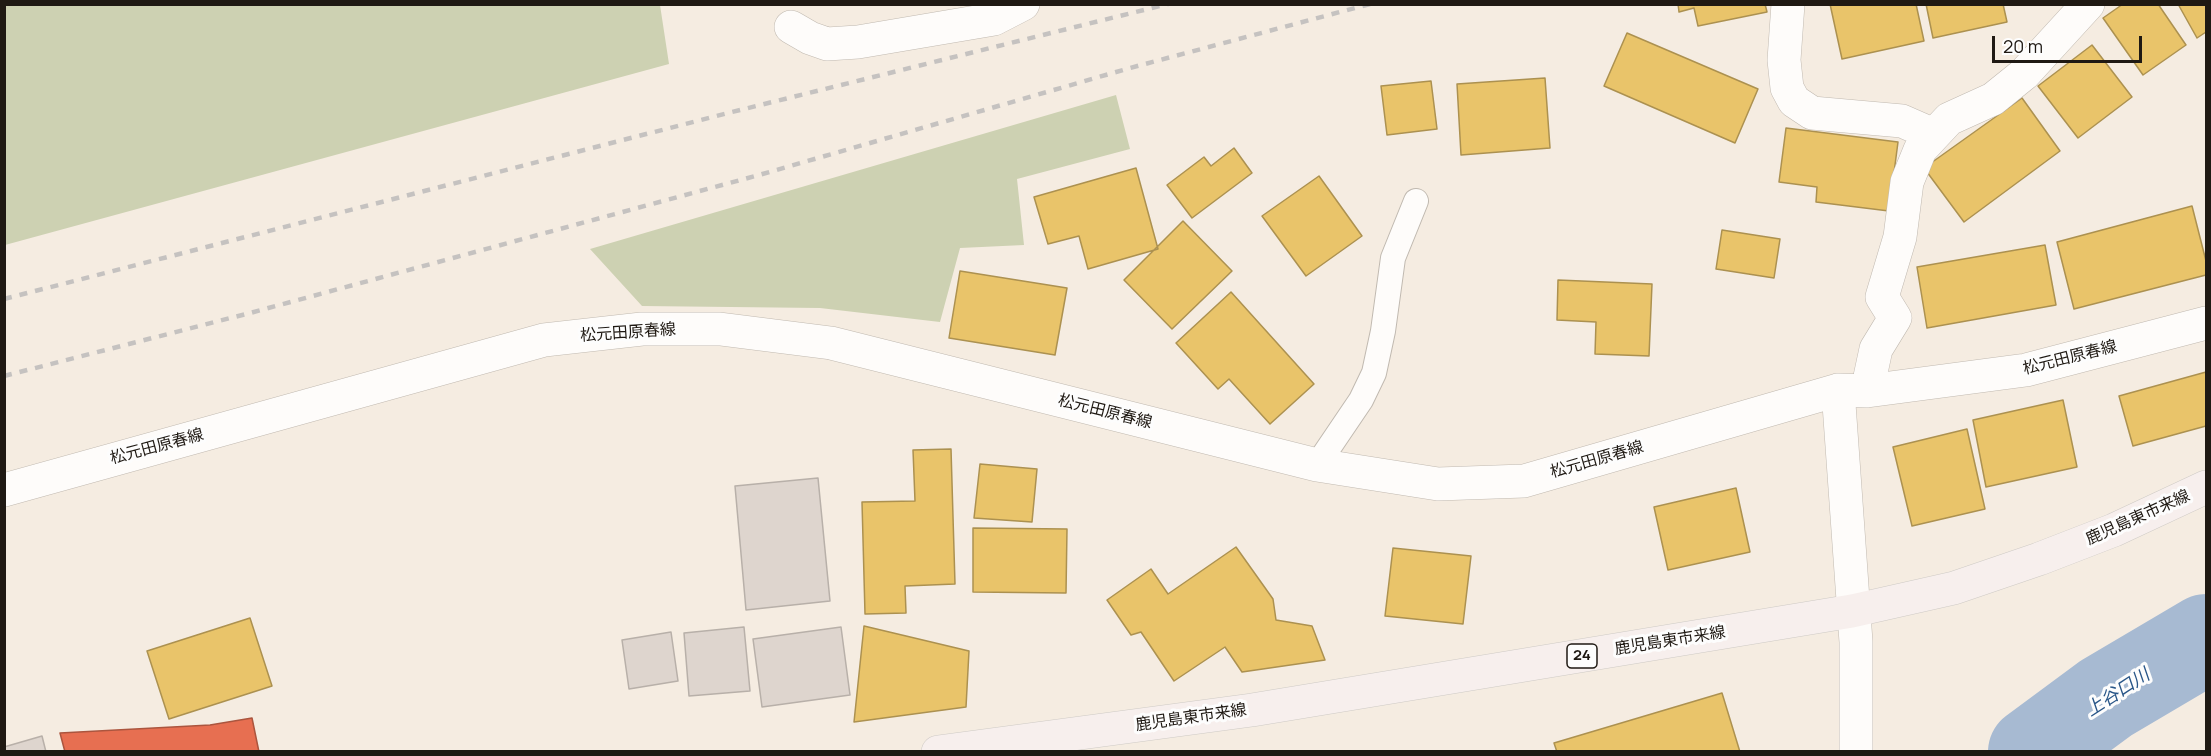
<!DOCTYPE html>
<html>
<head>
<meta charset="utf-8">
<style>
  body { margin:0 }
  #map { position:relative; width:2211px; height:756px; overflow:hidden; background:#f5ece1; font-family:Manrope,sans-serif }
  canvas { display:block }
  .frame { position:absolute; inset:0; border:6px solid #1f1913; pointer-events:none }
  .scale { position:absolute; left:1992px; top:36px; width:150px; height:27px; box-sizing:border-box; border:3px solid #1f1913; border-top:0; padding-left:8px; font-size:18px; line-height:21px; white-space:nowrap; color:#1f1913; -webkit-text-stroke:4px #fdfdfd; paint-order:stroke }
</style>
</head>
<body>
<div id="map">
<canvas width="2211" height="756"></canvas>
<div class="frame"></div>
<div class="scale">20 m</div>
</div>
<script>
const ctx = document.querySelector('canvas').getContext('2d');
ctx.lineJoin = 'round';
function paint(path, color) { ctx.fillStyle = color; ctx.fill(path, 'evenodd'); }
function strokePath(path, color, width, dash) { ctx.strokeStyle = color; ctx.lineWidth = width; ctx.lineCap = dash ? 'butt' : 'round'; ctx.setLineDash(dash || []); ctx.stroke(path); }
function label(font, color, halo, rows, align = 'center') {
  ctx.font = font + ' Manrope,"Noto Sans JP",sans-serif'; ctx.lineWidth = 6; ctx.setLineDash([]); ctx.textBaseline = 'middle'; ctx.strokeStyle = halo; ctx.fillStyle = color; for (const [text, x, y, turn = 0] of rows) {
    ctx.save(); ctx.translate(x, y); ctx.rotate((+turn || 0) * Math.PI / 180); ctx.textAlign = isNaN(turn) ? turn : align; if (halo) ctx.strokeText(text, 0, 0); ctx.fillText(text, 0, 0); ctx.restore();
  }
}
const forest = new Path2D(`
  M5 4 660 5 669 64 5 245Z
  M1116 95 1130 149 1017 179 1024 245 960 248 940 322 820 308 642 306 590 249Z`);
const homes = new Path2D(`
  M1678 4H1765L1767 12 1698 26 1694 8 1679 12Z
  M1830 4H1916L1924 41 1842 59Z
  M1926 4H2003L2007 22 1933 38Z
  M2123 4H2158L2186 45 2143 75 2103 18Z
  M2178 4H2206V32L2197 38Z
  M1627 33 1758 89 1735 143 1604 86Z
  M2092 45 2132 97 2078 138 2038 86Z
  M1545 78 1550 148 1461 155 1457 84Z
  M1431 81 1437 129 1387 135 1381 86Z
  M2022 98 2060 151 1964 222 1924 168Z
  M1786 128 1898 142 1889 211 1816 202 1817 187 1779 182Z
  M1234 148 1252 173 1192 218 1167 185 1204 157 1211 166Z
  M1136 168 1158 249 1088 269 1079 236 1048 244 1034 197Z
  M1319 176 1362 236 1306 276 1262 216Z
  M2192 206 2206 261V275L2074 309 2057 242Z
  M1183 221 1232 271 1172 329 1124 280Z
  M1722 230 1780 239 1774 278 1716 269Z
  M2045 245 2056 305 1927 328 1917 267Z
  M960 271 1067 288 1055 355 949 338Z
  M1558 280 1652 284 1649 356 1595 354 1596 322 1557 320Z
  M1231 292 1314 384 1270 424 1229 379 1218 389 1176 343Z
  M2206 372V426L2133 446 2119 396Z
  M2063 400 2077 467 1986 487 1973 420Z
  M1967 429 1985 509 1912 526 1893 447Z
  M951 449 955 584 905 586 906 613 865 614 862 502 915 501 913 450Z
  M980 464 1037 469 1032 522 974 518Z
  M1736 488 1750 552 1668 570 1654 507Z
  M973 528 1067 529 1066 593 973 592Z
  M1236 547 1273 599 1276 620 1312 626 1325 660 1242 672 1225 647 1174 681 1141 632 1131 635 1107 600 1151 569 1168 594Z
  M1393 548 1471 556 1463 624 1385 616Z
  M250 618 272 686 169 719 147 651Z
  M864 626 969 651 966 707 854 722Z
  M1722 693 1740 752H1557L1554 743Z`);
const shops = new Path2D(`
  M252 718 259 752H65L60 733 210 725Z`);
const river = new Path2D(`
  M2033 752 2106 698 2206 639`);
const building = new Path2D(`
  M818 478 830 601 746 610 735 486Z
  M744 627 750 691 689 696 684 633Z
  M841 627 850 695 762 707 753 639Z
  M671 632 678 681 629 689 622 640Z
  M42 736 46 752H4V747Z`);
const service = new Path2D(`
  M1317 465 1361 400 1374 373 1383 331 1393 258 1416 201`);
const minor = new Path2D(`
  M1788 4 1784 60 1787 88 1794 101 1812 113 1902 121 1934 135
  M791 27 810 38 827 44 858 42 994 19 1023 4
  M1838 390 1856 642V752
  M1867 391 1876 349 1895 318 1882 297 1900 237 1907 182 1920 150 1949 119 1993 99 2024 74 2088 4
  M4 490 544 340 642 329H720L831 343 1317 465 1438 484 1524 481 1838 390 1867 391 2026 370 2206 323`);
const primary = new Path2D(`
  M938 752 1252 710 1852 611 1954 588 2039 559 2114 530 2206 487`);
const rail = new Path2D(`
  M4 299 732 112 1168 4
  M4 376 250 313 759 175 1130 68 1370 4`);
const shields = [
  [1582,656,30]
];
const shieldNames = [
  ["24",1582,656]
];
const streetNames = [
  ["松元田原春線",628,333,-4],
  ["松元田原春線",2070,358,-14],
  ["松元田原春線",1105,412,14],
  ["松元田原春線",157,447,-15],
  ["松元田原春線",1597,460,-16],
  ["鹿児島東市来線",2138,518,-24],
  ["鹿児島東市来線",1670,641,-9],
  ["鹿児島東市来線",1191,718,-8]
];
const waterNames = [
  ["上谷口川",2118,693,-33]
];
paint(forest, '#cdd1b2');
paint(homes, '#e9c46a');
strokePath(homes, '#ac9150', 1.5);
paint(shops, '#e76f51');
strokePath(shops, '#ab553e', 1.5);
strokePath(river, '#a7bad2', 90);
paint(building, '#ded5ce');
strokePath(building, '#b8b0a9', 1.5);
strokePath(service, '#c0b9b0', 26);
strokePath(minor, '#c0b9b0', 34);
strokePath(primary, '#cecac5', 34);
strokePath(service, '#fefcfa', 24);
strokePath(minor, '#fefcfa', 33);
strokePath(primary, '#f7efed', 33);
strokePath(rail, '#c5c2c0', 4.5, [8, 8]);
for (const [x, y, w] of shields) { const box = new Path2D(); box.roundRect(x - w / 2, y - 12, w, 24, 4.5); ctx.fillStyle = '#fdfdfd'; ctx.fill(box); strokePath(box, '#1f1913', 1.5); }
label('bold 15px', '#1f1913', null, shieldNames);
label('16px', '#1f1913', '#fdfdfd', streetNames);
label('italic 18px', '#295688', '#fdfdfd', waterNames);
</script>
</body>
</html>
